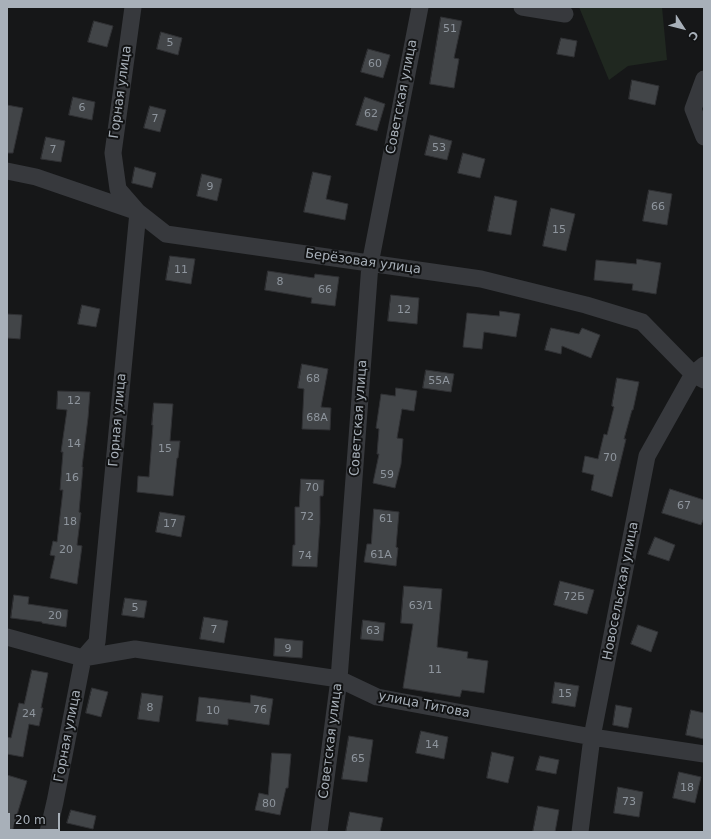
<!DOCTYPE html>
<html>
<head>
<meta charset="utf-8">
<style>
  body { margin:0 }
  #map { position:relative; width:711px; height:839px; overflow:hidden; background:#161718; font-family:"DejaVu Sans",sans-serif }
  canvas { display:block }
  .frame { position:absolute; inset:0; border:8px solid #a8b0b9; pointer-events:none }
  .north { position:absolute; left:663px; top:8px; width:40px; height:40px; -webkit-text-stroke:3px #111213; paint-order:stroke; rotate:126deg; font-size:11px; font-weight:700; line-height:16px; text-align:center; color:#a8b0b9 }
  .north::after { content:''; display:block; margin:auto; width:14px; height:18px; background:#a8b0b9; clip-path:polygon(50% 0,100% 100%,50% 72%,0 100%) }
  .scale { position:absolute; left:8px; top:813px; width:52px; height:18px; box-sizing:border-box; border:2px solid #a8b0b9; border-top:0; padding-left:5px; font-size:12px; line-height:14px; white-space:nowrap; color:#a8b0b9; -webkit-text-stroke:3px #111213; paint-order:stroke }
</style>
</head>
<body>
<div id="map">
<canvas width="711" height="839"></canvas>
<div class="frame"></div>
<div class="north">С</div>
<div class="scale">20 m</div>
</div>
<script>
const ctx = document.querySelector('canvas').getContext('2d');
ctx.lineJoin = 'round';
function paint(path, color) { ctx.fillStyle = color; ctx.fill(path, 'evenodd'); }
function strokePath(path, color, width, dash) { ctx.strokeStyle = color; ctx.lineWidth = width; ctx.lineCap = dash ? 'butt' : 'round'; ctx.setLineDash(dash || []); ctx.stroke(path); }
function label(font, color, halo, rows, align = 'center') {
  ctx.font = font + ' "DejaVu Sans",sans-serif'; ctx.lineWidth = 4; ctx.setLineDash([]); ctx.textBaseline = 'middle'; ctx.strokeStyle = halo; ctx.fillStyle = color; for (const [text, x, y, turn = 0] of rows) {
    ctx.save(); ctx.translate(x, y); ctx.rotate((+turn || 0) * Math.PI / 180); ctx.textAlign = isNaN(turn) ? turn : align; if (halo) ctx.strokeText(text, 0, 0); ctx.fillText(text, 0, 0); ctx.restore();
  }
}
const green = new Path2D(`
  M579 7H662L667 60 628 66 609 80Z`);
const building = new Path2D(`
  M441 17 462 21 454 58 459 59 454 88 430 84Z
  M94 21 113 26 107 47 88 42Z
  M161 32 182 38 178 55 157 49Z
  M561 38 577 41 574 57 557 54Z
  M368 49 390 55 383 78 361 72Z
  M632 80 659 86 655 105 629 99Z
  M73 97 95 102 92 120 69 115Z
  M365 97 385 104 377 131 356 125Z
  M7 105 23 108 13 153H7Z
  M150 106 166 110 160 132 144 128Z
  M430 135 452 141 447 160 425 155Z
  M46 137 65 141 61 162 41 159Z
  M463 153 485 159 480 178 458 173Z
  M135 167 156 173 152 188 132 183Z
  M313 172 331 176 326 199 348 204 345 220 304 212Z
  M202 174 222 179 217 201 197 196Z
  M649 190 672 194 667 225 643 221Z
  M495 196 517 201 511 235 488 231Z
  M551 208 575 214 566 251 543 246Z
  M170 256 195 259 191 284 166 280Z
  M637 259 661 263 656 294 632 290 633 284 594 280 596 260 636 264Z
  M268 271 314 278 315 274 339 277 335 306 311 303 312 298 265 290Z
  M391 295 419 298 417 324 388 321Z
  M82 305 100 309 96 327 78 324Z
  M500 311 520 314 516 337 484 332 482 349 463 347 467 313 499 316Z
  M7 314 22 315 20 339 7 338Z
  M551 328 579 334 582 328 600 335 591 358 562 346 561 354 545 350Z
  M302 364 328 369 321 407 331 408 330 430 302 429 304 389 298 388Z
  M426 370 454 374 451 392 423 388Z
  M617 378 639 382 633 410H632L624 439H626L612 497 591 490 594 475 582 472 585 456 598 459 604 434 607 435 614 407 612 406Z
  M396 388 417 391 414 411 402 409 397 438 403 439 401 464 395 488 373 483 379 454H377L379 429 376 428 381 394 395 396Z
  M58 391 90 392 88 418 82 467H83L79 512 81 513 77 545 82 546 77 584 50 578 55 556 50 555 53 541 57 542 63 490H60L63 452H61L67 410 57 409Z
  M154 403 173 404 170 441H180L178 458H177L173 496 137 492 138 476 149 477 153 425H152Z
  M301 479 324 480 323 496H320V523L317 567 292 566 293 545H295V507H299Z
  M670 489 704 500V518L701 525 662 513Z
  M374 509 399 512 396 547 398 548 396 566 364 562 367 544H371Z
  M160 512 185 516 181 537 156 532Z
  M655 537 675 545 669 561 648 554Z
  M560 581 594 590 587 614 554 605Z
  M404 586 442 589 437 647 468 652 467 658 488 661 484 693 462 690 460 697 403 688 413 624 401 623Z
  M14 595 29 597 28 604 68 610 66 627 42 623V622L11 618Z
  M125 598 147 601 144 618 122 615Z
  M204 617 228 621 224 643 200 639Z
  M363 620 385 623 383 641 361 639Z
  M638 625 658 632 651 652 631 644Z
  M275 638 303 641 302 658 274 656Z
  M32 670 48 673 41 708H43L39 726 29 724 23 757 7 754V737L11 738 19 703 24 704Z
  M555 682 579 686 575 707 552 703Z
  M92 688 108 692 101 717 86 713Z
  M142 693 163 696 159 722 138 719Z
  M251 695 273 699 269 725 228 719V725L196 721 199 697 250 703Z
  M616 705 632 708 628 728 613 725Z
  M691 710 704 713V739L686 735Z
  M421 731 448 737 444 759 416 753Z
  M349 736 373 740 367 782 342 779Z
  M492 752 514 757 508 783 487 778Z
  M272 753 291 754 288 788H286L280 815 255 810 259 793 268 795Z
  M540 756 559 760 556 774 536 770Z
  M679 772 701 777 695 803 673 798Z
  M7 775 27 781 12 832H7Z
  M618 787 643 792 639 817 614 813Z
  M538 806 559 810 555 832H533Z
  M71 810 96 816 93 829 67 823Z
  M350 812 383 818 380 832H346Z`);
const minor = new Path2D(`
  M522 7 565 14
  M704 79 693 109 704 137
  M7 171 36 177 138 212 166 234 481 279 586 305 642 322 693 374 704 380
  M7 637 83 658 135 649 339 679 377 697 592 737 704 754
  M48 832 55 802 83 658 97 642 138 212 118 189 113 153 133 7
  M319 832 339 679 370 264 420 7
  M580 832 592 737 647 456 693 374 704 365`);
const numberNames = [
  ["51",450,29],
  ["5",170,43],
  ["60",375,64],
  ["6",82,108],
  ["62",371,114],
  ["7",155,119],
  ["53",439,148],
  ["7",53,150],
  ["9",210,187],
  ["66",658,207],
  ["15",559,230],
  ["11",181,270],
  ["8",280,282],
  ["66",325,290],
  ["12",404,310],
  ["68",313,379],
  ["55А",439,381],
  ["12",74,401],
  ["68А",317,418],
  ["14",74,444],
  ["15",165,449],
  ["70",610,458],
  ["59",387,475],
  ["16",72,478],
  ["70",312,488],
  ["67",684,506],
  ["72",307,517],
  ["61",386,519],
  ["18",70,522],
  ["17",170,524],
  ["20",66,550],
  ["61А",381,555],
  ["74",305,556],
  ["72Б",574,597],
  ["63/1",421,606],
  ["5",135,608],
  ["20",55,616],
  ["7",214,630],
  ["63",373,631],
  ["9",288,649],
  ["11",435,670],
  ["15",565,694],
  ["8",150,708],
  ["76",260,710],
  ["10",213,711],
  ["24",29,714],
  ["14",432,745],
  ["65",358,759],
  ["18",687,788],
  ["73",629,802],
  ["80",269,804]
];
const streetNames = [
  ["Горная улица",121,92,-82],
  ["Советская улица",402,97,-79],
  ["Берёзовая улица",363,262,8],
  ["Советская улица",359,418,-86],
  ["Горная улица",118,420,-85],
  ["Новосельская улица",621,591,-79],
  ["улица Титова",424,705,11],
  ["Горная улица",68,736,-79],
  ["Советская улица",331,741,-83]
];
paint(green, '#202820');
paint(building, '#424548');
strokePath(building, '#303134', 1);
strokePath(minor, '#37393d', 17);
label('11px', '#8e959d', null, numberNames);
label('13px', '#a8b0b9', '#111213', streetNames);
</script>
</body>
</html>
